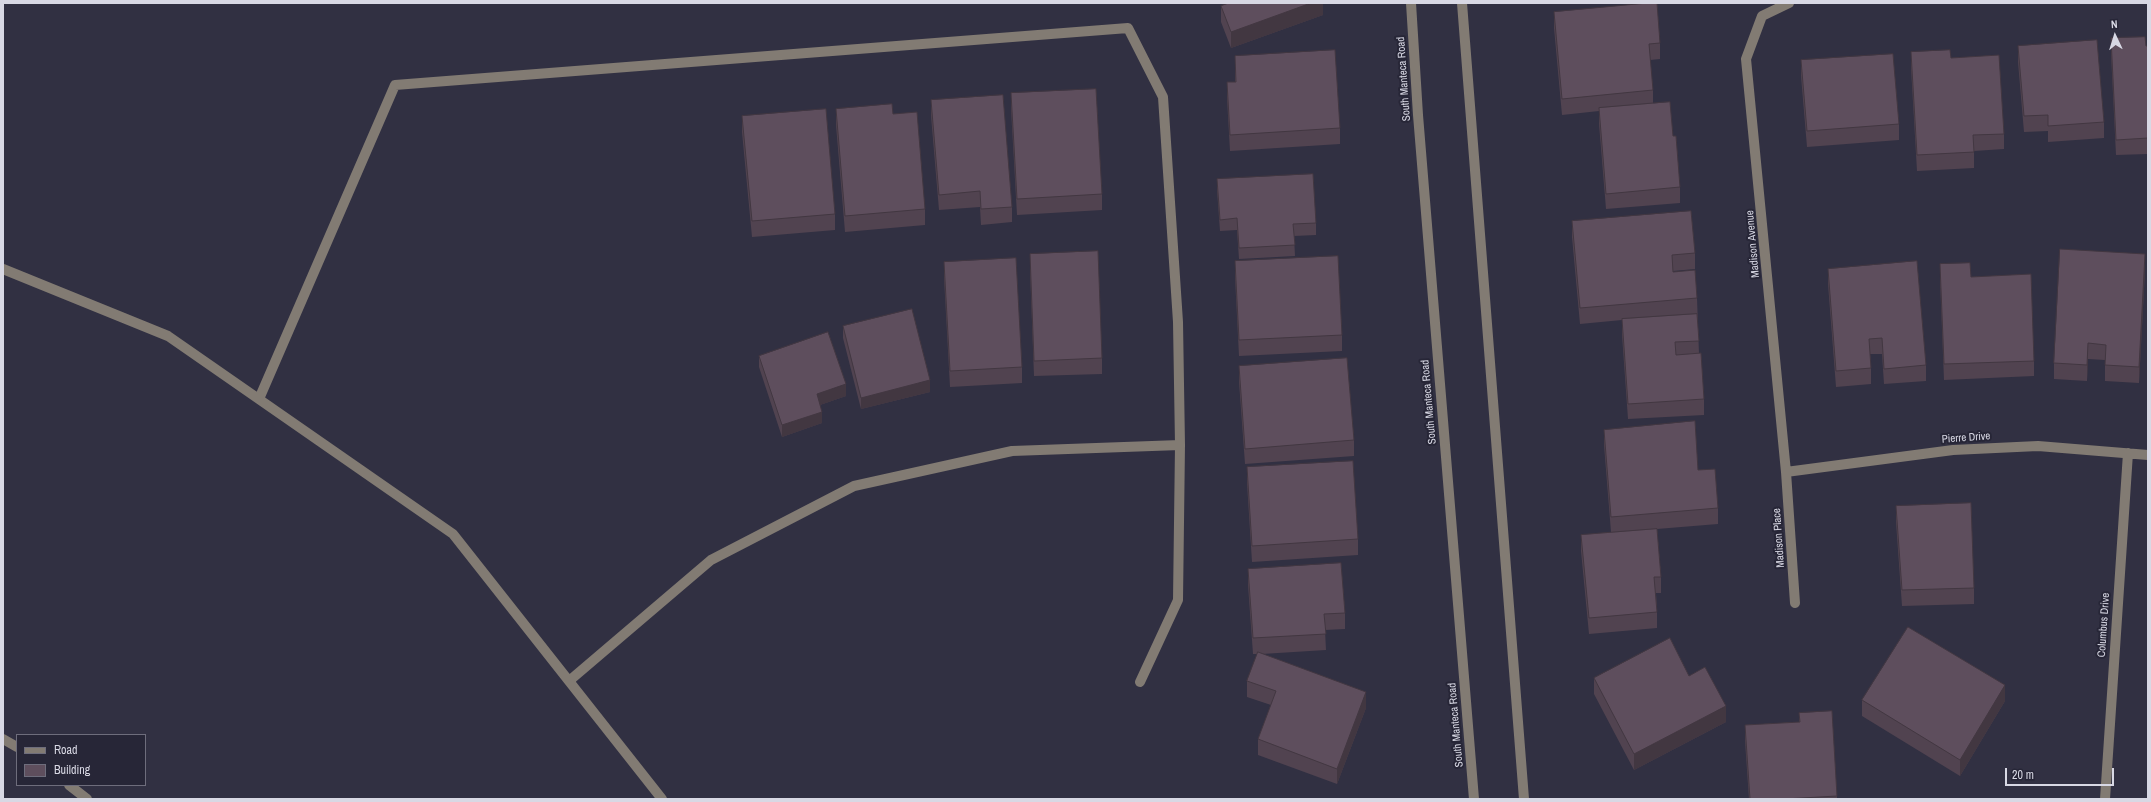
<!DOCTYPE html>
<html>
<head>
<meta charset="utf-8">
<style>
  body { margin:0 }
  #map { position:relative; width:2151px; height:802px; overflow:hidden; background:#313042; font-family:"Archivo Narrow",sans-serif }
  canvas { display:block }
  .frame { position:absolute; inset:0; border:4px solid #d8d8e4; pointer-events:none }
  .legend { position:absolute; left:16px; top:734px; width:130px; height:52px; box-sizing:border-box; background:#272637; border:1px solid #6e6d7c; margin:0; padding:5px 7px; list-style:none; font-size:12px; color:#d8d8e4 }
  .legend li { display:flex; align-items:center; gap:8px; height:20px }
  .legend b { width:20px; border:1px solid #6e6d7c }
  .north { position:absolute; left:2095px; top:16px; width:40px; height:40px; -webkit-text-stroke:3px #272637; paint-order:stroke; rotate:356deg; font-size:11px; font-weight:700; line-height:16px; text-align:center; color:#d8d8e4 }
  .north::after { content:''; display:block; margin:auto; width:14px; height:18px; background:#d8d8e4; clip-path:polygon(50% 0,100% 100%,50% 72%,0 100%) }
  .scale { position:absolute; left:2005px; top:768px; width:109px; height:18px; box-sizing:border-box; border:2px solid #d8d8e4; border-top:0; padding-left:5px; font-size:12px; line-height:14px; white-space:nowrap; color:#d8d8e4; -webkit-text-stroke:3px #272637; paint-order:stroke }
</style>
</head>
<body>
<div id="map">
<canvas width="2151" height="802"></canvas>
<div class="frame"></div>
<ul class="legend">
<li><b style="height:5px;background:#827b73"></b>Road</li>
<li><b style="height:11px;background:#5e4e5d"></b>Building</li>
</ul>
<div class="north">N</div>
<div class="scale">20 m</div>
</div>
<script>
const ctx = document.querySelector('canvas').getContext('2d');
ctx.lineJoin = 'round';
function strokePath(path, color, width, dash) { ctx.strokeStyle = color; ctx.lineWidth = width; ctx.lineCap = dash ? 'butt' : 'round'; ctx.setLineDash(dash || []); ctx.stroke(path); }
function paint(path, color) { ctx.fillStyle = color; ctx.fill(path, 'evenodd'); }
function label(font, color, halo, rows, align = 'center') {
  ctx.font = font + ' "Archivo Narrow",sans-serif'; ctx.lineWidth = 4; ctx.setLineDash([]); ctx.textBaseline = 'middle'; ctx.strokeStyle = halo; ctx.fillStyle = color; for (const [text, x, y, turn = 0] of rows) {
    ctx.save(); ctx.translate(x, y); ctx.rotate((+turn || 0) * Math.PI / 180); ctx.textAlign = isNaN(turn) ? turn : align; if (halo) ctx.strokeText(text, 0, 0); ctx.fillText(text, 0, 0); ctx.restore();
  }
}
const minor = new Path2D(`
  M1411 3 1418 115 1474 799
  M1462 3 1524 799
  M1789 3 1762 16 1746 59 1786 472 1795 603
  M3 269 168 336 453 534 662 799
  M259 399 395 85 1128 28 1163 97 1178 322 1180 445 1178 600 1140 682
  M1786 472 1953 450 2038 446 2148 455
  M569 681 711 560 854 486 1012 451 1180 445
  M3 739 17 747
  M69 785 87 799
  M2105 799 2128 453`);
const wall = new Path2D(`
  M1323 3V15L1231 48 1221 22V6Z
  M1554 12 1660 43V59L1650 60 1653 90V103L1673 136 1680 187V203L1606 209 1599 124V111L1562 115 1554 28Z
  M2111 38 2148 46V154L2116 155 2111 54Z
  M2018 46 2104 122V138L2048 142V131L2024 132 2018 62Z
  M1911 52 2004 134V149L1974 151V168L1917 171 1911 68Z
  M1235 56 1340 128V144L1230 151 1227 98V82H1235Z
  M1801 60 1899 124V140L1807 147 1801 76Z
  M1011 93 1102 194V210L1017 215 1011 109Z
  M931 100 1012 207V222L981 225 980 207 939 210 931 116Z
  M836 109 893 114 925 209V225L845 232 836 125Z
  M742 116 835 214V230L752 237 742 132Z
  M1217 179 1316 223V235L1294 236 1295 256 1239 259 1237 230 1220 231 1217 190Z
  M1572 221 1695 253V269L1673 271 1697 298 1699 354 1704 399V415L1628 419 1622 335V320L1580 324 1572 237Z
  M1030 254 1102 358V374L1034 376 1030 270Z
  M1235 261 1342 335V351L1239 356 1235 277Z
  M944 262 1022 367V383L950 387 944 278Z
  M1940 264 1971 277 2034 361V376L1944 380 1940 280Z
  M1828 269 1926 365V381L1884 384 1882 354H1870L1871 368V384L1836 387 1828 284Z
  M2145 270 2139 383 2105 381V360L2088 359 2087 381 2054 379V363Z
  M843 326 930 392 861 409 843 338Z
  M759 356 846 396 820 405 822 423 782 437 759 367Z
  M1239 366 1354 440V456L1245 464 1239 382Z
  M1604 430 1698 470 1718 508V524L1657 529 1661 577V593H1656L1657 612V628L1589 634 1581 551V535L1611 532 1604 445Z
  M1247 467 1358 539V555L1252 562 1247 483Z
  M1896 506 1974 588V604L1902 606 1896 522Z
  M1248 569 1345 613V629L1325 630 1326 650 1262 654 1366 708 1337 784 1258 755V739L1271 705 1247 697V681L1257 654H1253L1248 585Z
  M1689 676 1726 722 1634 770 1594 694V678Z
  M1862 700 2005 701 1960 776 1862 716Z
  M1799 713 1837 796V799H1749L1745 741V725L1799 722Z`);
const shadedWall = new Path2D(`
  M1311 3H1323V15L1231 48V32Z
  M2145 254V270L2139 383V367Z
  M2088 343V359L2087 381V365Z
  M930 380V392L861 409V398Z
  M846 384V396L817 406V394Z
  M822 412V423L782 437V425Z
  M2005 685V701L1960 776V760Z
  M1366 692V708L1337 784V769Z
  M1726 706V722L1634 770V754Z`);
const building = new Path2D(`
  M1229 3H1311L1231 32 1221 6Z
  M1648 3H1657L1660 43 1649 44 1653 90 1562 99 1554 12Z
  M2145 37 2146 46H2148V138L2116 140 2111 38Z
  M2097 40 2104 122 2048 126V115L2024 116 2018 46Z
  M1335 50 1340 128 1230 135 1227 82H1236L1235 56Z
  M1950 50 1951 58 1999 55 2004 134 1973 135 1974 152 1917 155 1911 52Z
  M1893 54 1899 124 1807 131 1801 60Z
  M1096 89 1102 194 1017 199 1011 93Z
  M1003 95 1012 207 981 209 980 191 939 195 931 100Z
  M1670 102 1673 136H1676L1680 187 1606 194 1599 108Z
  M892 104 893 114 917 112 925 209 845 216 836 109Z
  M826 109 835 214 752 221 742 116Z
  M1313 174 1316 223 1293 224 1295 245 1239 248 1237 218 1220 220 1217 179Z
  M1691 211 1695 253 1672 255 1673 272 1695 270 1697 298 1580 308 1572 221Z
  M2060 249 2145 254 2139 367 2105 365 2106 345 2088 343 2087 365 2054 363Z
  M1098 251 1102 358 1034 361 1030 254Z
  M1338 256 1342 335 1239 340 1235 261Z
  M1016 258 1022 367 950 371 944 262Z
  M1917 261 1926 365 1884 369 1882 338 1869 339 1871 368 1836 371 1828 269Z
  M1970 263 1971 277 2031 274 2034 361 1944 364 1940 264Z
  M912 309 930 380 861 398 843 326Z
  M1697 314 1699 341 1675 342 1676 355 1701 353 1704 399 1628 404 1622 319Z
  M828 332 846 384 817 394 822 412 782 425 759 356Z
  M1347 358 1354 440 1245 449 1239 366Z
  M1695 421 1698 470 1715 469 1718 508 1611 517 1604 430Z
  M1353 461 1358 539 1252 546 1247 467Z
  M1971 503 1974 588 1902 590 1896 506Z
  M1657 529 1661 577H1654L1657 612 1589 618 1581 535Z
  M1341 563 1345 613 1324 614 1326 634 1253 638 1248 569Z
  M1908 627 2005 685 1960 760 1862 700Z
  M1670 638 1689 676 1705 667 1726 706 1634 754 1594 678Z
  M1258 652 1366 692 1337 769 1258 739 1276 691 1247 681Z
  M1832 711 1837 796 1784 799H1750L1745 725 1800 722 1799 713Z`);
const streetNames = [
  ["South Manteca Road",1404,79,-94],
  ["Madison Avenue",1753,244,-95],
  ["South Manteca Road",1429,402,-95],
  ["Pierre Drive",1966,438,-4],
  ["Madison Place",1779,538,-94],
  ["Columbus Drive",2104,625,-86],
  ["South Manteca Road",1456,725,-95]
];
strokePath(minor, '#827b73', 10);
paint(wall, '#514350');
paint(shadedWall, '#423741');
paint(building, '#5e4e5d');
strokePath(building, '#423741', 1);
label('11px', '#d8d8e4', '#272637', streetNames);
</script>
</body>
</html>
